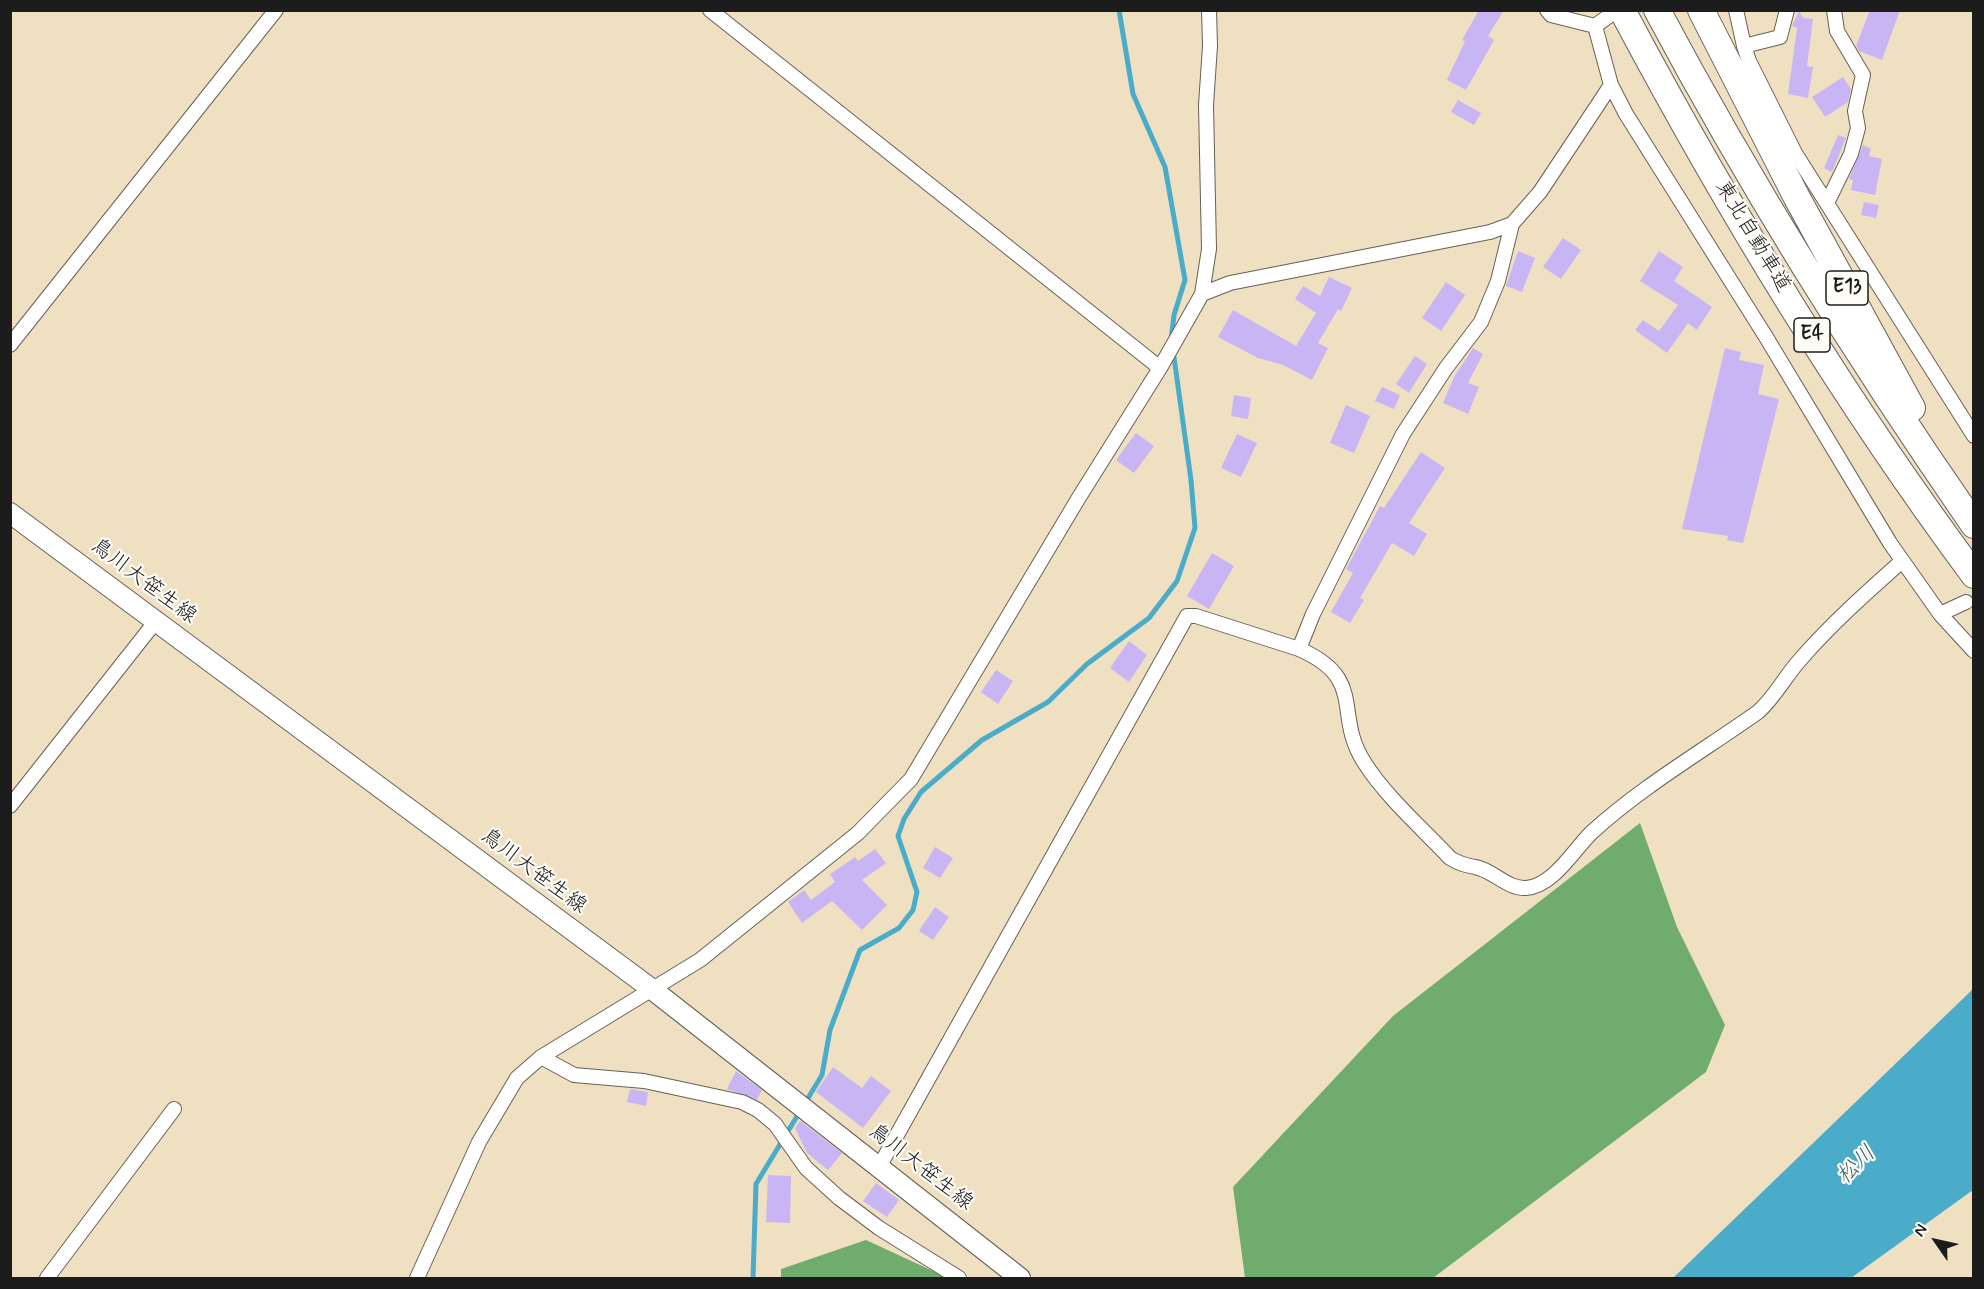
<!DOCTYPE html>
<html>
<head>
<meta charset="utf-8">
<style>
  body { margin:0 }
  #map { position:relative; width:1984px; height:1289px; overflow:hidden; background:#f0e0c2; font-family:Mynerve,sans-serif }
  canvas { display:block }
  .frame { position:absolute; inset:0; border:12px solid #1c1c1c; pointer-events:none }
  .north { position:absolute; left:1906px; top:1211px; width:60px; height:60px; -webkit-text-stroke:4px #fdfcf7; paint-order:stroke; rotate:304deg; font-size:16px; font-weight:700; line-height:24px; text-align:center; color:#1c1c1c }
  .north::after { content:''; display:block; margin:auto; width:21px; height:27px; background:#1c1c1c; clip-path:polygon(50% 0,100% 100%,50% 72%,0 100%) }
</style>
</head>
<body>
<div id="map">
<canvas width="1984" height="1289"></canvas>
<div class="frame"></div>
<div class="north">N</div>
</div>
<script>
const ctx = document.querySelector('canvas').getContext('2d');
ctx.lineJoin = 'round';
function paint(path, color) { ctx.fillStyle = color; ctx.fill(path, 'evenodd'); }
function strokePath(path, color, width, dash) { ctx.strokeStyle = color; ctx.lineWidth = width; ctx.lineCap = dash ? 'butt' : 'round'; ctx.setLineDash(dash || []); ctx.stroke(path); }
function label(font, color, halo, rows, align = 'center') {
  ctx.font = font + ' Mynerve,"Klee One",sans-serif'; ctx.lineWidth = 4.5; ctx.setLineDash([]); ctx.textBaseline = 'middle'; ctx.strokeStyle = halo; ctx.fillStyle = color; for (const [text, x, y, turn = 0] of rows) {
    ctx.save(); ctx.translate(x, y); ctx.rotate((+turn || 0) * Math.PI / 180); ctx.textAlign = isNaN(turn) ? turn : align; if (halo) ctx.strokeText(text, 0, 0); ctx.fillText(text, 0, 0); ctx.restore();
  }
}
const forest = new Path2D(`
  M1640 823 1677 927 1725 1025 1706 1072 1433 1278H1245L1233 1187 1393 1016Z
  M866 1240 948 1278H781V1269Z`);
const water = new Path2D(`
  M1973 989V1190L1851 1278H1673Z`);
const stream = new Path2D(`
  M1119 10 1133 94 1165 167 1185 280 1174 315 1171 341
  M753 1278 756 1184 822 1075 830 1030 860 950 899 928 913 910 917 892 898 836 904 819 921 792 982 740 1048 702 1087 664 1149 618 1177 581 1195 528 1191 480 1173 350`);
const building = new Path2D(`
  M1479 10H1504L1488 36 1494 40 1466 90 1447 80 1465 41 1462 40Z
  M1870 10H1900L1882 60 1859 51 1856 46Z
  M1799 11 1803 18 1813 19 1807 66 1813 67 1808 98 1788 94 1797 28 1792 26Z
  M1843 77 1851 89 1848 102 1825 117 1812 97Z
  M1458 100 1481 113 1474 125 1451 112Z
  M1838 135 1846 138 1832 172 1824 168Z
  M1863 145 1871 149 1869 156 1882 159 1875 195 1851 190 1853 180 1849 179Z
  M1864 202 1879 205 1876 218 1861 215Z
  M1563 238 1581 250 1561 279 1543 267Z
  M1518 251 1535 258 1522 292 1506 286Z
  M1659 251 1683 267 1674 281 1712 307 1697 330 1688 323 1667 353 1635 330 1643 320 1659 331 1678 305 1640 281Z
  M1329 277 1352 288 1341 311 1338 309 1318 343 1328 348 1312 380 1283 365 1258 358 1218 337 1233 310 1296 346 1316 313 1295 299 1303 286 1320 296Z
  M1446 282 1465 295 1441 331 1422 318Z
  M1473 348 1483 354 1468 383 1479 387 1468 414 1443 403 1454 377Z
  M1725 348 1741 352 1739 360 1764 365 1758 394 1779 399 1743 543 1727 540 1728 536 1682 529Z
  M1415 356 1427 364 1409 393 1396 384Z
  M1382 387 1400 395 1394 409 1375 401Z
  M1234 395 1251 398 1248 419 1231 416Z
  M1346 405 1370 416 1354 453 1330 443Z
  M1136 433 1154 446 1134 473 1116 460Z
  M1237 434 1257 443 1241 477 1221 468Z
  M1421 452 1445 468 1409 523 1427 534 1414 556 1392 543 1360 598 1364 600 1350 623 1331 612 1353 573 1346 569 1380 506 1384 508Z
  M1212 553 1234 566 1209 609 1187 596Z
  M1129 641 1147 655 1129 682 1110 668Z
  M996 670 1013 681 998 704 981 692Z
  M935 847 953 858 940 878 923 868Z
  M875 849 886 863 862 880 887 905 862 930 832 901 802 923 788 902 804 890 811 900 835 882 830 874 855 857 858 861Z
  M935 907 949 917 933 940 919 931Z
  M833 1067 862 1088 871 1076 891 1091 863 1128 816 1092Z
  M736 1071 762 1090 757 1100 727 1089Z
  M630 1089 648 1092 646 1106 627 1102Z
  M800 1121 842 1153 828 1170 807 1153 795 1128Z
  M768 1175 791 1176 790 1223 766 1222Z
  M876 1183 899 1200 887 1217 863 1201Z`);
const street = new Path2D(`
  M710 10 1160 368
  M1547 10 1551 15 1595 26 1617 10
  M1736 10 1744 46
  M1787 10 1780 37 1744 46 1749 61 1795 153 1974 436
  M1611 85 1626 114 1766 337 1890 543 1940 614 1974 651
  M1827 203 1851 154 1858 128 1855 111 1863 75 1837 31 1834 10
  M1202 294 1230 283 1490 232 1512 224 1540 192 1611 85 1595 26
  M10 345 276 10
  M1940 614 1966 602
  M1299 649 1313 614 1403 434 1446 368 1481 322 1498 281 1512 224
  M10 806 156 621
  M541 1057 574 1075 644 1081 742 1102 758 1110 775 1124 806 1168 839 1198 879 1228 959 1278
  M879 1167 1187 616H1196L1299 649C1368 679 1333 714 1364 762 1386 797 1422 828 1450 858 1460 864 1465 865 1475 867 1493 870 1507 889 1526 888 1553 886 1573 851 1591 833 1641 787 1703 751 1758 712 1775 697 1784 678 1799 661 1830 625 1866 593 1902 561
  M47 1278 174 1109
  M417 1278 479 1142 517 1078 541 1057 700 960 858 833 911 779 1078 499 1160 368 1202 294 1209 249 1206 105 1210 46 1209 10`);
const secondary = new Path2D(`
  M10 513 653 990 1020 1278`);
const highway = new Path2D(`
  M1622 10C1726 206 1842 397 1974 575
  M1657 10C1752 188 1859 359 1974 525
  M1701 10 1796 196 1912 408`);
const shields = [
  [1847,288,42],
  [1812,335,36]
];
const shieldNames = [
  ["E13",1847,288],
  ["E4",1812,335]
];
const streetNames = [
  ["東北自動車道",1752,237,59],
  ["鳥川大笹生線",143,582,37],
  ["鳥川大笹生線",533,872,37],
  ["鳥川大笹生線",920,1168,38]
];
const waterNames = [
  ["松川",1857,1166,-44]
];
paint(forest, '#6fac6e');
paint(water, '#4aacc9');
strokePath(stream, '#4aacc9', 5);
paint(building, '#c9b5f4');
strokePath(street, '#666156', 16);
strokePath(secondary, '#666156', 22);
strokePath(highway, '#666156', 28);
strokePath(street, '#fff', 14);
strokePath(secondary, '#fff', 20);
strokePath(highway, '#fff', 26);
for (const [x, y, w] of shields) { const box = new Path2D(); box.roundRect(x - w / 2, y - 17, w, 34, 4.5); ctx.fillStyle = '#fdfcf7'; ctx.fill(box); strokePath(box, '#1c1c1c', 1.5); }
label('bold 20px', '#1c1c1c', null, shieldNames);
label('21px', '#1c1c1c', '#fdfcf7', streetNames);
label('italic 22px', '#315d6a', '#fdfcf7', waterNames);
</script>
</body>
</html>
